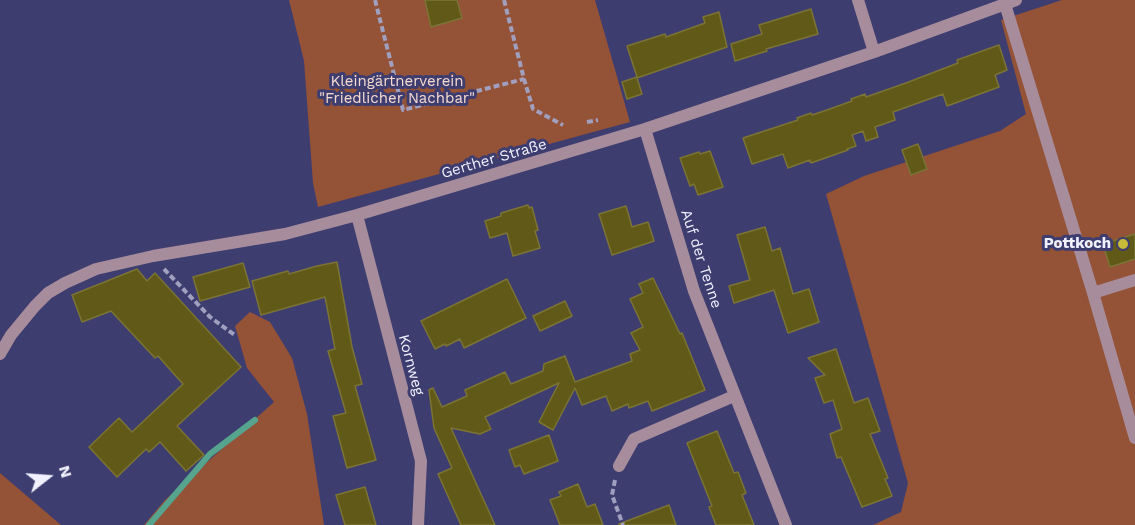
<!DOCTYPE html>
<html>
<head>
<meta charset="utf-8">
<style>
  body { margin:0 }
  #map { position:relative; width:1135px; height:525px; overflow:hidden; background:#3e3d70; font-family:"Work Sans",sans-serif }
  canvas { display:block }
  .north { position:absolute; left:18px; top:447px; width:60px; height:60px; -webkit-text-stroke:4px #3e3d70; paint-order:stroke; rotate:73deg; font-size:16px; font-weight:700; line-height:24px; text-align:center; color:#f1f1fe }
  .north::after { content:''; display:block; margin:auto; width:21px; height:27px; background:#f1f1fe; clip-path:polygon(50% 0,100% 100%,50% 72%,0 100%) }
</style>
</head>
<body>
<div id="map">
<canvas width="1135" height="525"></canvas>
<div class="north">N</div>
</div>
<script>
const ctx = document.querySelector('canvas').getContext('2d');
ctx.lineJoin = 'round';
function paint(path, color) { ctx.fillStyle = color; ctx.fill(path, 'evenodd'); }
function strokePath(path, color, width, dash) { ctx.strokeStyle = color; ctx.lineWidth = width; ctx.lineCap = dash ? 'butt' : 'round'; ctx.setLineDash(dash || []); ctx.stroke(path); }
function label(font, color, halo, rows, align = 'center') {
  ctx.font = font + ' "Work Sans",sans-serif'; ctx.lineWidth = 6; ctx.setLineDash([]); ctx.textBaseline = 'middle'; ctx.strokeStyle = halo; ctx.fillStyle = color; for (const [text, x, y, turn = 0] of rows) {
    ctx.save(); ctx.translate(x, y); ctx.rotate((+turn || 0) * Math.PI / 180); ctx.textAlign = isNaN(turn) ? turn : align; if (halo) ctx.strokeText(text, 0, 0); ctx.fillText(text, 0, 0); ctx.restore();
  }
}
const green = new Path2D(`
  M289 0H595L630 122 318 207 313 183 304 61Z
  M1062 0H1135V525H873L901 512 908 483 826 194 864 176 1000 131 1026 114 1001 20Z
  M250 312 270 322 292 358 307 414 324 525H144L165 500 274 402 247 368 235 326Z
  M0 473 61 525H0Z`);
const stream = new Path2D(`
  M149 525 210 454 255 420`);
const building = new Path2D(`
  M425 0H457L462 18 431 27Z
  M811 9 818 34 766 49 767 51 735 61 731 44 762 34 759 25Z
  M719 12 727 47 637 78 642 94 627 99 622 82 637 77 627 46 665 34 666 37 705 23 703 17Z
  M999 45 1007 70 995 75 999 87 947 106 943 94 893 112 895 120 875 127 878 137 866 141 863 131 852 135 856 146 847 149 848 150 811 163 810 160 788 168 783 154 752 164 743 138 798 120 797 118 811 113 812 115 827 110 852 101 851 99 865 94 866 97 906 83 958 63 957 60Z
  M918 144 927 169 911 175 902 150Z
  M710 151 723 187 698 195 694 184 690 186 680 158 699 152 700 154Z
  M528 205 529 208 532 207 538 230 535 231 540 248 513 256 507 233 490 238 485 221 501 216V213Z
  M626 206 632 227 648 222 654 241 612 255 599 214Z
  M765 227 772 251 780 248 793 294 809 289 819 322 788 333 774 290 734 303 729 286 750 280 737 235Z
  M1135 234V259L1110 267 1103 244Z
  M337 262 352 347 362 384 355 386 376 460 347 468 333 416 346 413 328 351 335 349 325 297 261 315 252 281 288 271 289 274 317 266Z
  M243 263 250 287 200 301 193 277Z
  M137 269 147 281 155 273 241 367 177 426 204 455 186 471 160 442 149 452 146 449 117 477 89 447 119 418 132 432 183 384 158 356 155 358 111 311 82 322 72 295Z
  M653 278 680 334 682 333 705 390 652 411 648 401 629 408 628 404 612 411 606 396 582 405 575 388 553 430 539 422 559 383 485 417 491 429 480 434 451 428 495 525H461L438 474 452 468 434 428 429 390 433 388 442 407 467 396 465 390 505 372 511 384 543 371 544 364 565 356 575 382 632 361 630 354 640 350 631 333 643 327 630 299 643 293 639 284Z
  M507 279 526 318 464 348 460 339 446 346 445 344 435 349 421 321Z
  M565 301 572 316 540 331 533 316Z
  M836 349 854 403 868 398 880 431 870 434 888 478 885 479 892 496 862 507 841 457 837 458 830 434 842 429 833 400 824 403 815 378 825 375 808 358Z
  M717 431 734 473 738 472 746 493 742 495 754 525H716L709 507 712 506 687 443Z
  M549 435 558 461 524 474 520 465 515 467 509 450Z
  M578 484 587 507 595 504 603 525H560L550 500 561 496 559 492Z
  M365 487 376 525H345L336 495Z
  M669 505 676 525H619V524Z`);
const path = new Path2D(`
  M375 0 403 110 524 79
  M504 0 524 79 533 109 563 125
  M587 122 598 120
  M164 269 210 317 236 336
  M615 480 612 495 623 525`);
const service = new Path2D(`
  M1005 4 1093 293 1135 280
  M1093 293 1135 438`);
const minor = new Path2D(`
  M858 0 874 52
  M645 129 694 291 786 525
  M357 215 421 461 418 525
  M0 354 11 335 35 306 48 293 65 283 96 269 153 256 285 234 357 215 645 129 874 52 1016 0
  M619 466 634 439 734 396`);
const markers = [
  [1123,244,6,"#c9bb3a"]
];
const parkNames = [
  ["Kleingärtnerverein",397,82],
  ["\"Friedlicher Nachbar\"",397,99]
];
const streetNames = [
  ["Gerther Straße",494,159,-16],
  ["Auf der Tenne",701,259,72],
  ["Kornweg",411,365,75]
];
const poiNames = [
  ["Pottkoch",1111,244]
];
paint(green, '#945237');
strokePath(stream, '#56a48d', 6);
paint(building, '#605917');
strokePath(building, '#7b7435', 1.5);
strokePath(path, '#a09fbe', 4, [6, 3]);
strokePath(service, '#a78d9c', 12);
strokePath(minor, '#a78d9c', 12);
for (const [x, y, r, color] of markers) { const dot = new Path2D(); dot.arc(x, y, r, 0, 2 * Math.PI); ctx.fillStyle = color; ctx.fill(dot); strokePath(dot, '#3e3d70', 2); }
label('15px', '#f5d9cf', '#3e3d70', parkNames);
label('15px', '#f1f1fe', '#3e3d70', streetNames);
label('bold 15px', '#f1f1fe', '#3e3d70', poiNames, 'right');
</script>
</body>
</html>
